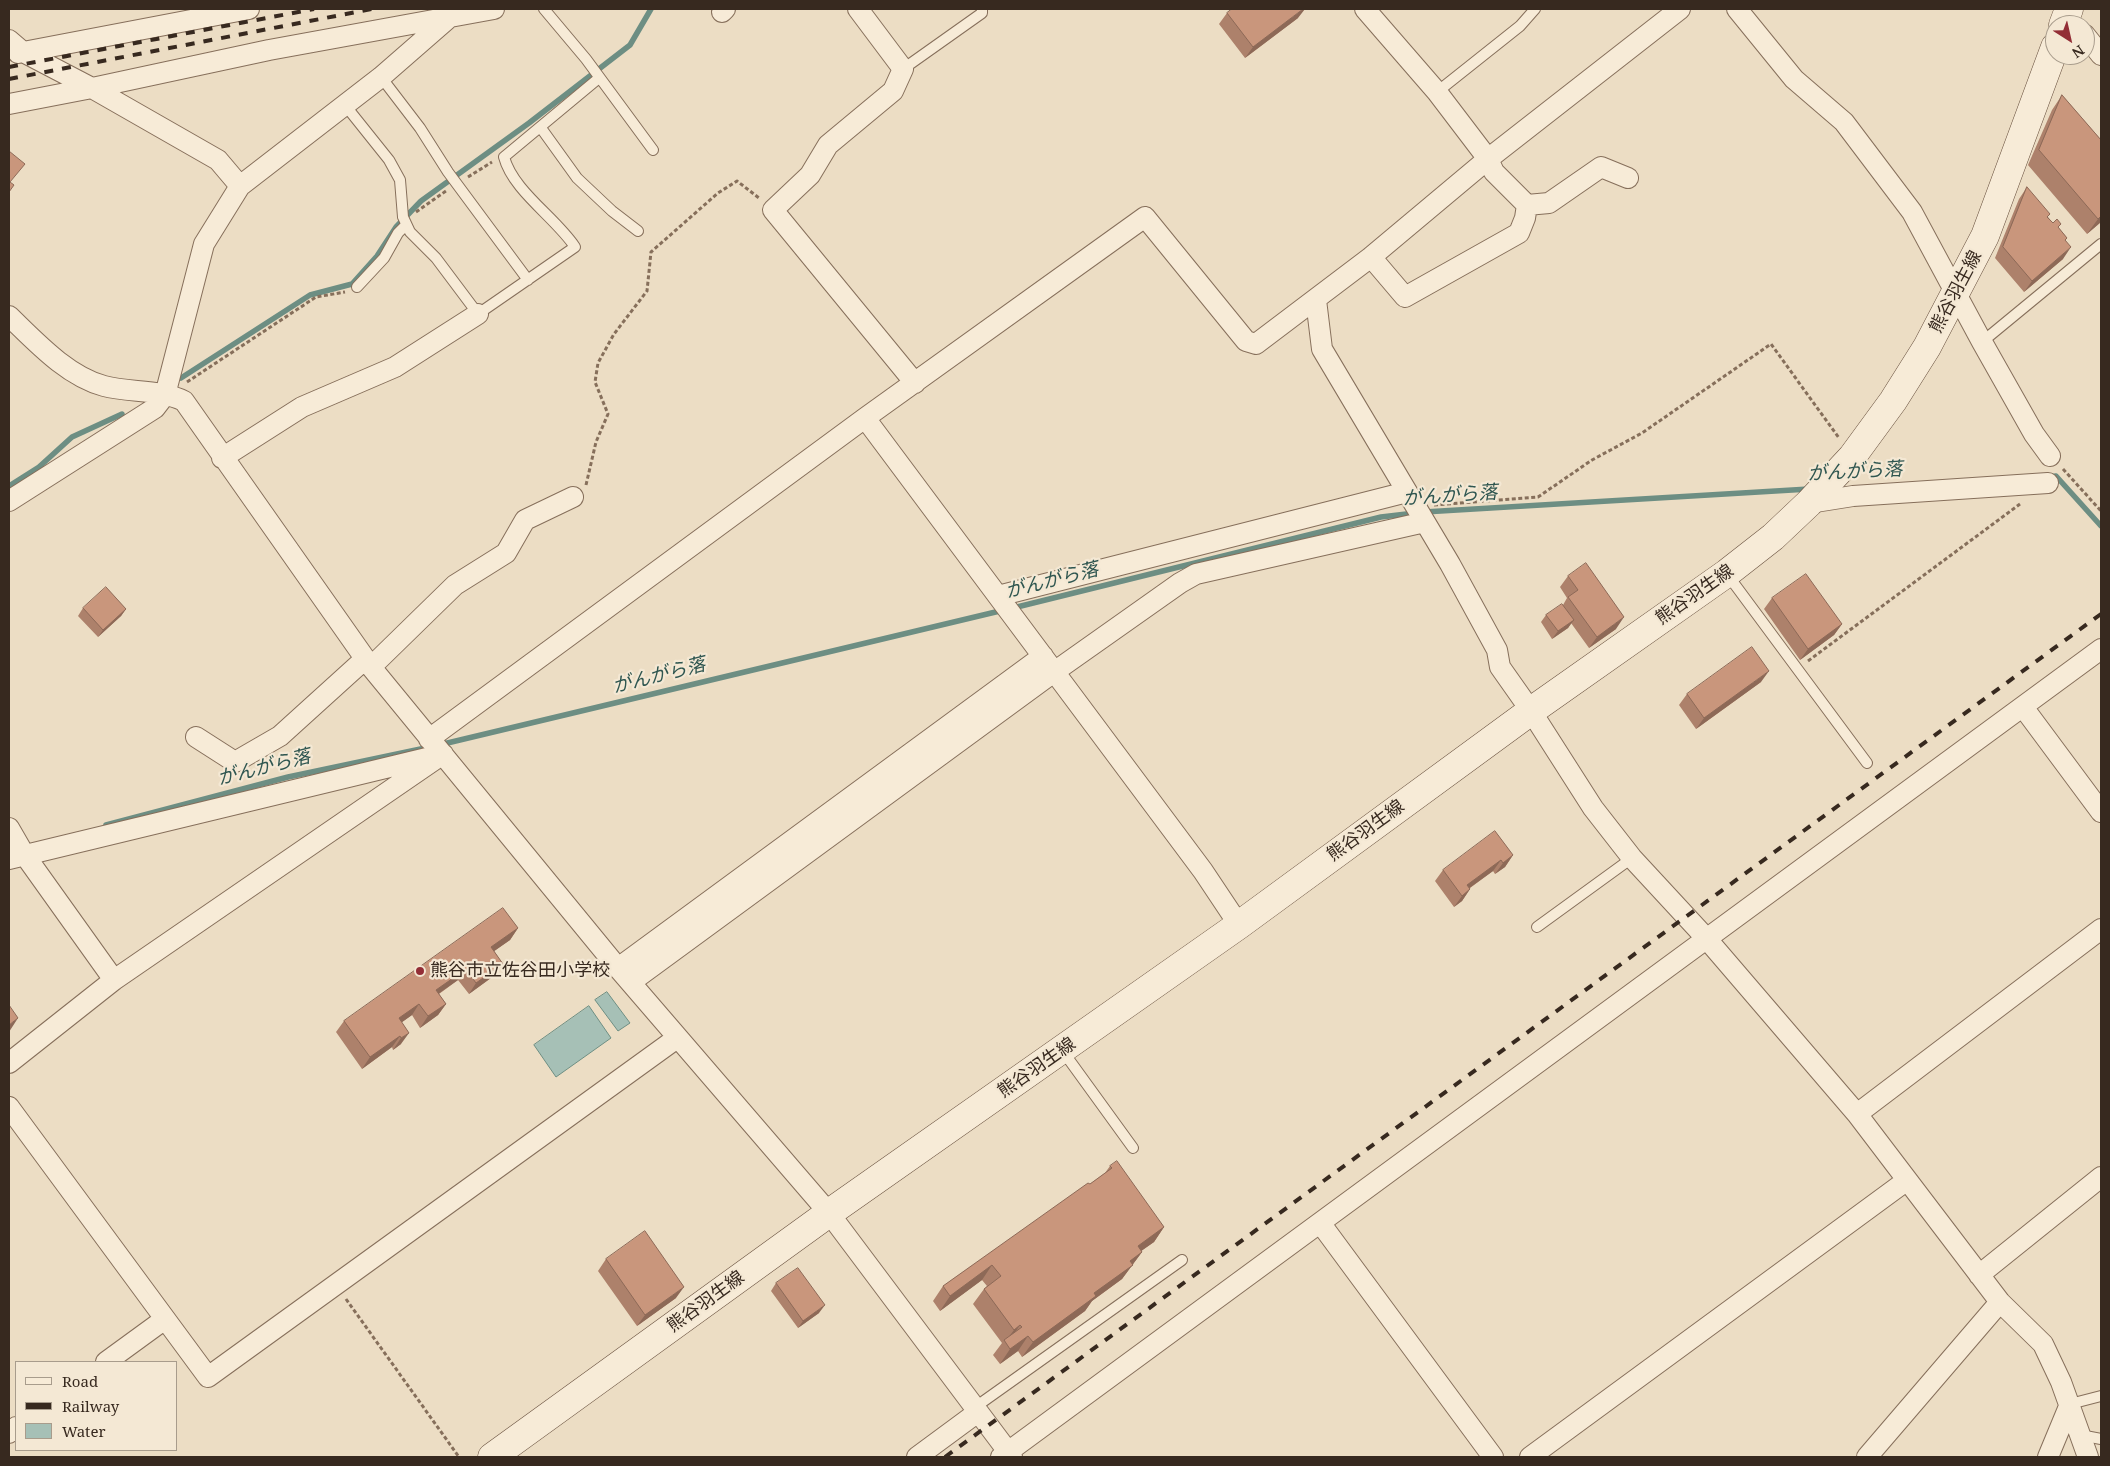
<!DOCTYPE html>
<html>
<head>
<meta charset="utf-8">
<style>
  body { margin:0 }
  #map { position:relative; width:2110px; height:1466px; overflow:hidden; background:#ecddc4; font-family:"Noto Serif",serif }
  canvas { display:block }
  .frame { position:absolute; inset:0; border:10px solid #37291f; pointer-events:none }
  .legend { position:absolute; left:15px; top:1361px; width:162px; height:90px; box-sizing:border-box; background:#f4e8d4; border:1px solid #a89c8c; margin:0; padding:6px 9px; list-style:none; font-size:15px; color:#37291f }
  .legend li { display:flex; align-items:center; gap:10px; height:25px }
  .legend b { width:25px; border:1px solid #a89c8c }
  .north { position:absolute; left:2045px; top:15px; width:50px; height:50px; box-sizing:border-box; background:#f4e8d4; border:1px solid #a89c8c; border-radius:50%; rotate:145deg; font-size:14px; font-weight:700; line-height:20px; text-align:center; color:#37291f }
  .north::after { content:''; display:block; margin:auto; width:18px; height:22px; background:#932e36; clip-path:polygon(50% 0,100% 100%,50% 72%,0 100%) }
</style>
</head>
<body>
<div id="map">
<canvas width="2110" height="1466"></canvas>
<div class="frame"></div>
<ul class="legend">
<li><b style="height:6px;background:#f7ebd7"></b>Road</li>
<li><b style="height:6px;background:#37291f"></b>Railway</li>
<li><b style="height:14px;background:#a6c0b6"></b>Water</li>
</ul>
<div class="north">N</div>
</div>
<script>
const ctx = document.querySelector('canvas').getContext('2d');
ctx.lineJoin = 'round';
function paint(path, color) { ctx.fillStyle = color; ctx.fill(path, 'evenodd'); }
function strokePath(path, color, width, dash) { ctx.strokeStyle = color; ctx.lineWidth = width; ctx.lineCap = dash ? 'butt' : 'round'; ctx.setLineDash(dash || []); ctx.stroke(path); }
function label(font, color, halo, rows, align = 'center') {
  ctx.font = font + ' "Noto Serif","Noto Sans JP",serif'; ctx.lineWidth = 4.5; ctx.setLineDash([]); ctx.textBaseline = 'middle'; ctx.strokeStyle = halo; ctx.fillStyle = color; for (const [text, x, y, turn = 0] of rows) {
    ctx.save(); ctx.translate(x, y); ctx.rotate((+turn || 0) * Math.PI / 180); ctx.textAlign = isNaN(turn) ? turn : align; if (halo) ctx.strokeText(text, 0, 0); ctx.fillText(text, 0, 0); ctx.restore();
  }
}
const water = new Path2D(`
  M607 992 630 1023 618 1031 595 1000Z
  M589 1006 611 1038 556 1077 534 1045Z`);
const stream = new Path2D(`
  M181 378 310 295 352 284 377 256 396 227 421 201 529 123 630 45 651 9
  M2048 477 2056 476 2101 526
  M9 486 39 467 72 437 122 414
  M1424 512 1809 489
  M1013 608 1381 517 1415 513
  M439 745 1004 610
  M106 825 288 777 430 747`);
const path = new Path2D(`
  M468 177 492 162
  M416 212 446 191
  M187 382 316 297 345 292
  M2063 469 2101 511
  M586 485 596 442 608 414 595 382 598 363 614 334 647 291 651 252 718 193 737 181 759 198
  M1434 505 1538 497 1592 460 1642 433 1771 344 1839 438
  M1808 661 2020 504
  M346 1299 459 1457`);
const lane = new Path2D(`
  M544 9 586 59 653 150
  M903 69 982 13V9
  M381 77 420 128 448 172 528 280
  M1437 92 1520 26 1535 9
  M345 105 389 160 400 180 403 217 410 232 436 258 478 314 575 247C556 218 513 191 504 157L599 78
  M541 128 577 178 612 211 638 231
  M357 287 384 258 398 233 406 225
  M1982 342 2101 244
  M1727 574 1867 763
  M1537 927 1632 858
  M1062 1050 1133 1148
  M2070 1404 2101 1396
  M974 1408 1182 1260
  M2080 1435 2101 1439`);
const street = new Path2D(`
  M858 9 903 69 893 91 828 145 810 175 773 210 915 383
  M1365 9 1437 92 1488 159 1494 172 1527 205 1549 203 1601 167 1628 178
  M1737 9 1794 79 1844 122 1912 212 1982 342 2034 434 2050 456
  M722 12 725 9
  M2085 35 2101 55
  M9 40 23 52 92 88 218 160 240 186
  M18 53 249 9
  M9 104 92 88 269 50 494 9
  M1371 257 1405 297 1519 233 1525 218 1527 205
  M1316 300 1322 349 1450 564 1497 650 1500 667 1531 711 1593 808 1632 858 1706 938 1857 1114 2000 1302 2043 1344 2061 1382 2088 1457
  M9 316C36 342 67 376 104 386 130 393 160 389 184 401L371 667 618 968 829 1213 1012 1457
  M865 418 1203 871 1239 925
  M222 458 302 407 395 367 478 314
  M9 501 155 408 165 395 204 244 240 186 381 77 459 9
  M1809 503 1853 496 2048 483
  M998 596 1407 492
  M371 667 455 585 506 553 525 520 573 497
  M2023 707 2101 812
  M196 737 235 762 280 736 365 659
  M429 739 865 418 1145 217 1246 341 1256 344 1371 257 1488 159 1680 9
  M9 828 24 854 114 980
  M9 859 431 757
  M618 968 1043 656
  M631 982 1054 672 1180 583 1196 574 1425 522
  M9 1063 114 980 443 754
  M9 1107 208 1377 677 1038
  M1857 1114 2101 929
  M1321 1224 1493 1457
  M1979 1275 2101 1177
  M106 1362 165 1319
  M9 1433 16 1427
  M917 1457 978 1412
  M1001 1457 2101 649
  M1530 1457 1906 1181
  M1867 1457 2000 1302
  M2048 1457 2070 1404`);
const secondary = new Path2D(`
  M2063 25 2069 9
  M492 1457 829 1213 1239 925 1531 711 1727 573 1773 537 1809 503 1852 457 1893 401 1927 347 1985 236 2055 47`);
const rail = new Path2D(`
  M9 67 314 9
  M9 79 372 9
  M945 1457 2101 614`);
const wall = new Path2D(`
  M1227 13 1298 18 1245 58 1219 24Z
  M2062 95 2101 140V222L2087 234 2028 165 2052 110Z
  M2027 187 2048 217 2053 223 2061 224 2058 227 2067 238 2065 241 2063 259 2024 292 1995 258 2019 199Z
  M1568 576 1616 629 1589 648 1571 623 1568 628 1552 639 1541 622 1546 615 1563 605 1567 598 1560 587Z
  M1772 598 1842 624 1834 635 1800 660 1764 609Z
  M83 608 126 609 121 616 98 637 78 616Z
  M1761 682 1696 729 1679 705 1687 694Z
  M1513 855 1505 867 1495 874 1493 871 1470 888V889L1462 901 1454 907 1435 881 1443 870Z
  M518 928 510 940 494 951 503 964 495 975 469 994 458 980 439 994 446 1004 438 1015 420 1028 412 1015 402 1022 401 1044 393 1050 392 1047 362 1069 336 1032 344 1021Z
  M1110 1166 1164 1227 1154 1242 1141 1251 1142 1252 1122 1279 1092 1301 1085 1311 1022 1357 1018 1351 1000 1364 993 1355 1002 1343 973 1304 984 1289 987 1286 982 1280 940 1311 933 1301 943 1286 1090 1184 1105 1173Z
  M606 1259 676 1298 637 1326 598 1271Z
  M776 1283 819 1313 798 1328 771 1291Z`);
const shadedWall = new Path2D(`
  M1303 9H1305L1298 18 1245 58 1253 47Z
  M2101 216V222L2087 234 2098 219Z
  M2071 247 2063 259 2024 292 2032 281Z
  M126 609 121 616 98 637 103 630Z
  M1624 617 1616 629 1589 648 1597 637Z
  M1574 620 1568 628 1552 639 1558 631Z
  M1842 624 1834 635 1800 660 1808 649Z
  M1769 671 1761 682 1696 729 1704 718Z
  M1513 855 1505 867 1495 874 1503 863Z
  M1501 860 1493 871 1461 894 1467 885Z
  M1470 889 1462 901 1454 907 1462 896Z
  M518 928 510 940 483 959 491 947Z
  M503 964 495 975 469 994 476 983Z
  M466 969 458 980 428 1001 436 990Z
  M419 1004 412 1015 391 1030 399 1018Z
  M446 1004 438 1015 420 1028 428 1016Z
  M18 1018 9 1032V1025Z
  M409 1033 401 1044 393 1050 401 1038Z
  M400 1036 392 1047 362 1069 370 1057Z
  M1164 1227 1154 1242 1127 1261 1138 1246Z
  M1142 1252 1122 1279 1092 1301 1085 1311 1022 1357 1033 1342 1094 1293 1130 1261Z
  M992 1265 982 1280 940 1311 950 1296Z
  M684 1287 676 1298 637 1326 645 1315Z
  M825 1305 819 1313 798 1328 803 1321Z
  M1020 1325 1010 1340 1005 1342 1014 1330Z
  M1028 1336 1018 1351 1000 1364 1010 1349Z`);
const building = new Path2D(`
  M1232 9H1303L1253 47 1227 13Z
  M2062 95 2101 140V216L2098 219 2039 150Z
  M9 151 25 164 10 182 14 185 9 192Z
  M2027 187 2050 214 2047 217 2053 223 2057 219 2061 224 2058 227 2067 238 2065 240 2071 247 2032 281 2003 247Z
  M1586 563 1624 617 1597 637 1568 597 1578 590 1568 576Z
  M1806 574 1842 624 1808 649 1772 598Z
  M106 587 126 609 103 630 83 608Z
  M1562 604 1574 620 1558 631 1546 615Z
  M1752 647 1769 671 1704 718 1687 694Z
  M1495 831 1513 855 1503 863 1501 860 1467 885 1470 889 1462 896 1443 870Z
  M503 908 518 928 491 947 503 964 476 983 466 969 436 990 446 1004 428 1016 419 1004 399 1018 409 1033 401 1038 400 1036 370 1057 344 1021Z
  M9 1005 18 1018 9 1025Z
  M1117 1161 1164 1227 1138 1246 1142 1252 1130 1261 1133 1265 1094 1293 1096 1296 1033 1342 1028 1336 1010 1349 1004 1340 1022 1327 1020 1325 1014 1330 984 1289 1001 1276 992 1265 950 1296 943 1286 1088 1183 1090 1184 1112 1168 1110 1166Z
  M645 1231 684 1287 645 1315 606 1259Z
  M798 1268 825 1305 803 1321 776 1283Z`);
const markers = [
  [420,971,5,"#932e36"]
];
const streetNames = [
  ["熊谷羽生線",1956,292,-62],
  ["熊谷羽生線",1695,595,-35],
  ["熊谷羽生線",1366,831,-36],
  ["熊谷羽生線",1037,1068,-35],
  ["熊谷羽生線",706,1302,-36]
];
const poiNames = [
  ["熊谷市立佐谷田小学校",430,971]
];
const waterNames = [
  ["がんがら落",1855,472,-3],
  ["がんがら落",1450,496,-4],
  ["がんがら落",1052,581,-14],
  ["がんがら落",659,676,-14],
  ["がんがら落",264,768,-14]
];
paint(water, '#a6c0b6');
strokePath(water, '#6d8e83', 1);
strokePath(stream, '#6d8e83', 5.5);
strokePath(lane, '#866f5b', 12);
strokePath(street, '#866f5b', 22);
strokePath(secondary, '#68503e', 29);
strokePath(path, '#866f5b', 3, [4, 2.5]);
strokePath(lane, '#f7ebd7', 10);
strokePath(street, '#f7ebd7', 20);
strokePath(secondary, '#f7ebd7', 28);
strokePath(rail, '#37291f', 4, [9, 9]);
paint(wall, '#ad816b');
paint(shadedWall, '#8d6957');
paint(building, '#c9967c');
strokePath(building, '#8d6957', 1);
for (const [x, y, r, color] of markers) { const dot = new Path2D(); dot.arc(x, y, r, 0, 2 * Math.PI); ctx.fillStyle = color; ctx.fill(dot); strokePath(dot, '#f4e8d4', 2); }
label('18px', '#37291f', '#f4e8d4', streetNames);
label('18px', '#37291f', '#f4e8d4', poiNames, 'left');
label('italic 19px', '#2f5650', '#f4e8d4', waterNames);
</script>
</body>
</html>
